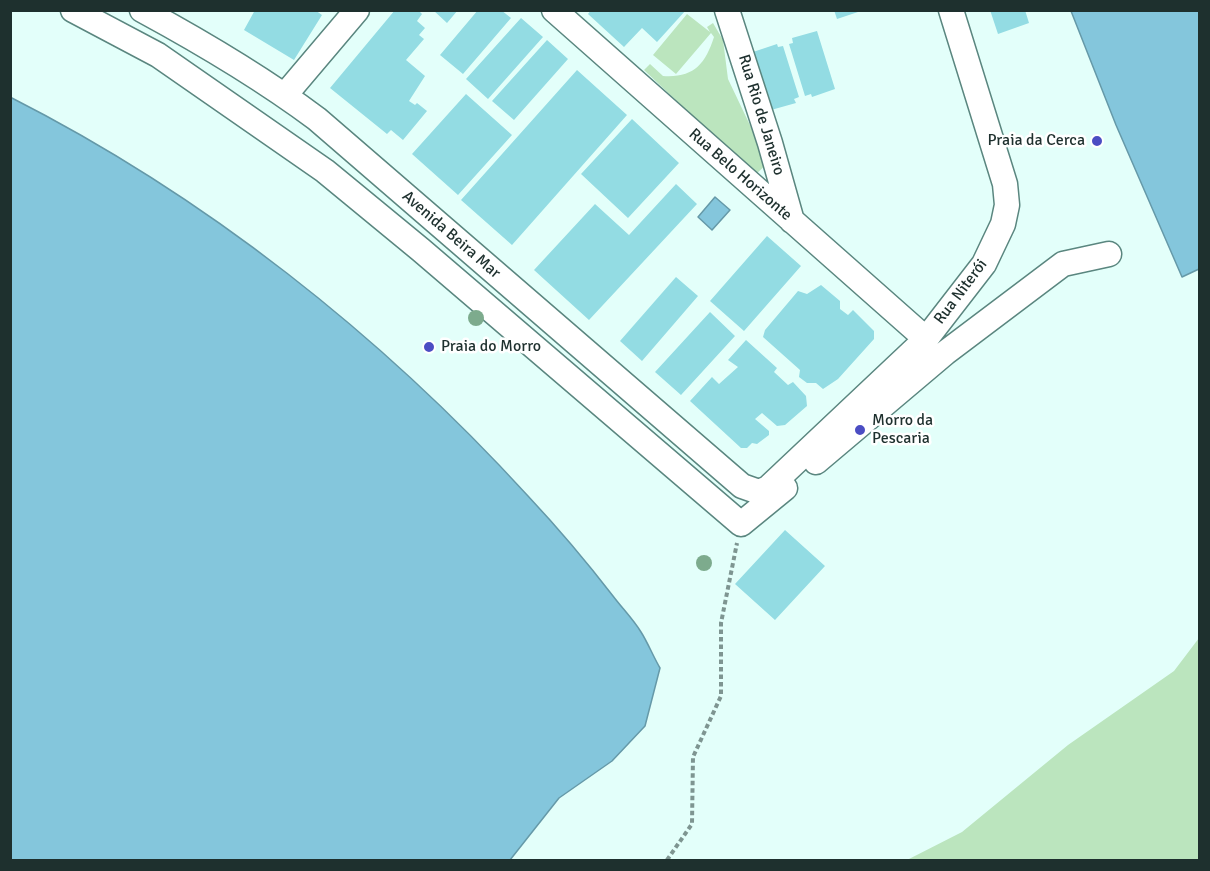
<!DOCTYPE html>
<html>
<head>
<meta charset="utf-8">
<style>
  body { margin:0 }
  #map { position:relative; width:1210px; height:871px; overflow:hidden; background:#e3fffa; font-family:Signika,sans-serif }
  canvas { display:block }
  .frame { position:absolute; inset:0; border:12px solid #1e302e; pointer-events:none }
</style>
</head>
<body>
<div id="map">
<canvas width="1210" height="871"></canvas>
<div class="frame"></div>
</div>
<script>
const ctx = document.querySelector('canvas').getContext('2d');
ctx.lineJoin = 'round';
function paint(path, color) { ctx.fillStyle = color; ctx.fill(path, 'evenodd'); }
function strokePath(path, color, width, dash) { ctx.strokeStyle = color; ctx.lineWidth = width; ctx.lineCap = dash ? 'butt' : 'round'; ctx.setLineDash(dash || []); ctx.stroke(path); }
function label(font, color, halo, rows, align = 'center') {
  ctx.font = font + ' Signika,sans-serif'; ctx.lineWidth = 5; ctx.setLineDash([]); ctx.textBaseline = 'middle'; ctx.strokeStyle = halo; ctx.fillStyle = color; for (const [text, x, y, turn = 0] of rows) {
    ctx.save(); ctx.translate(x, y); ctx.rotate((+turn || 0) * Math.PI / 180); ctx.textAlign = isNaN(turn) ? turn : align; if (halo) ctx.strokeText(text, 0, 0); ctx.fillText(text, 0, 0); ctx.restore();
  }
}
const green = new Path2D(`
  M687 14 710 32 707 27 713 23 723 40 728 79 768 163 755 175 644 70 650 64 663 76C693 78 705 65 714 37L711 33 676 74 653 55Z
  M1199 638V860H907L962 832 1068 745 1174 671Z`);
const water = new Path2D(`
  M1071 11H1199V269L1182 277 1116 125Z
  M10 97C205 196 381 335 528 496 558 528 586 561 613 596 622 608 633 619 641 632 648 643 653 656 660 668L645 726 612 761 559 798 510 860H11Z
  M715 197 730 210 712 230 698 217Z`);
const building = new Path2D(`
  M255 10H315L322 15 294 60 244 30Z
  M395 10H418L422 14 417 21 425 28 419 35 424 39 406 60 425 76 409 101 415 105 417 103 427 111 403 140 391 130 387 134 330 88Z
  M433 10H458L447 23Z
  M478 10H501L511 18 463 74 440 55Z
  M591 10H686L657 42 642 28 624 47 588 14Z
  M834 10H861V11L837 19Z
  M990 10H1025L1029 23 998 34Z
  M521 18 543 37 488 99 466 79Z
  M817 31 835 89 812 97 811 94 805 96 789 44 793 43 792 38Z
  M547 40 568 59 514 120 492 101Z
  M777 44 778 47 783 46 799 97 794 99 796 103 771 110 753 52Z
  M577 70 627 115 512 245 461 200Z
  M466 94 512 135 458 195 412 154Z
  M632 119 679 163 628 218 581 174Z
  M676 184 697 204 589 320 534 270 595 204 629 235Z
  M767 236 801 266 744 331 710 301Z
  M676 277 698 296 642 361 620 341Z
  M821 285 840 301V309L848 315 853 310 874 331V339L838 379 823 389 816 383H807L799 377 800 370 763 337 765 330 798 291 807 294Z
  M710 312 735 336 681 395 655 372Z
  M746 340 777 368 774 372 788 385 793 382 806 396 807 406 785 425 777 426 762 413 755 419 769 431V435L757 444 752 443 747 448H741L690 401 712 377 719 384 738 367 728 360Z
  M785 530 825 566 775 620 735 584Z`);
const path = new Path2D(`
  M667 860 692 824 693 757 721 696V623L737 543`);
const minor = new Path2D(`
  M73 10 158 55 325 171 421 250 741 524 785 488
  M142 10C203 43 262 78 317 119L742 486 759 492 768 488 926 339 984 264 1003 224 1007 205 1005 184 951 10
  M554 10 926 339
  M727 10 770 143 792 221
  M285 95 357 10
  M816 462 945 353 1063 264 1109 254`);
const trees = [
  [476,318],
  [704,563]
];
const markers = [
  [1097,141,6,"#4b4dc3"],
  [429,347,6,"#4b4dc3"],
  [860,430,6,"#4b4dc3"]
];
const streetNames = [
  ["Rua Rio de Janeiro",761,115,73],
  ["Rua Belo Horizonte",740,175,41],
  ["Avenida Beira Mar",451,235,41],
  ["Rua Niterói",961,292,-53]
];
const poiNames = [
  ["Praia da Cerca",1085,141,"right"],
  ["Praia do Morro",441,347],
  ["Morro da",872,421],
  ["Pescaria",872,439]
];
paint(green, '#bbe5be');
paint(water, '#84c6dc');
strokePath(water, '#6599a8', 1.5);
paint(building, '#93dce3');
strokePath(minor, '#5a867f', 27);
strokePath(path, '#7e9591', 4, [4.5, 3]);
strokePath(minor, '#fff', 24);
ctx.fillStyle = '#7dab8d';
for (const [x, y] of trees) { ctx.beginPath(); ctx.arc(x, y, 8, 0, 2 * Math.PI); ctx.fill(); }
for (const [x, y, r, color] of markers) { const dot = new Path2D(); dot.arc(x, y, r, 0, 2 * Math.PI); ctx.fillStyle = color; ctx.fill(dot); strokePath(dot, '#fff', 2); }
label('16px', '#1e302e', '#fff', streetNames);
label('16px', '#1e302e', '#fff', poiNames, 'left');
</script>
</body>
</html>
